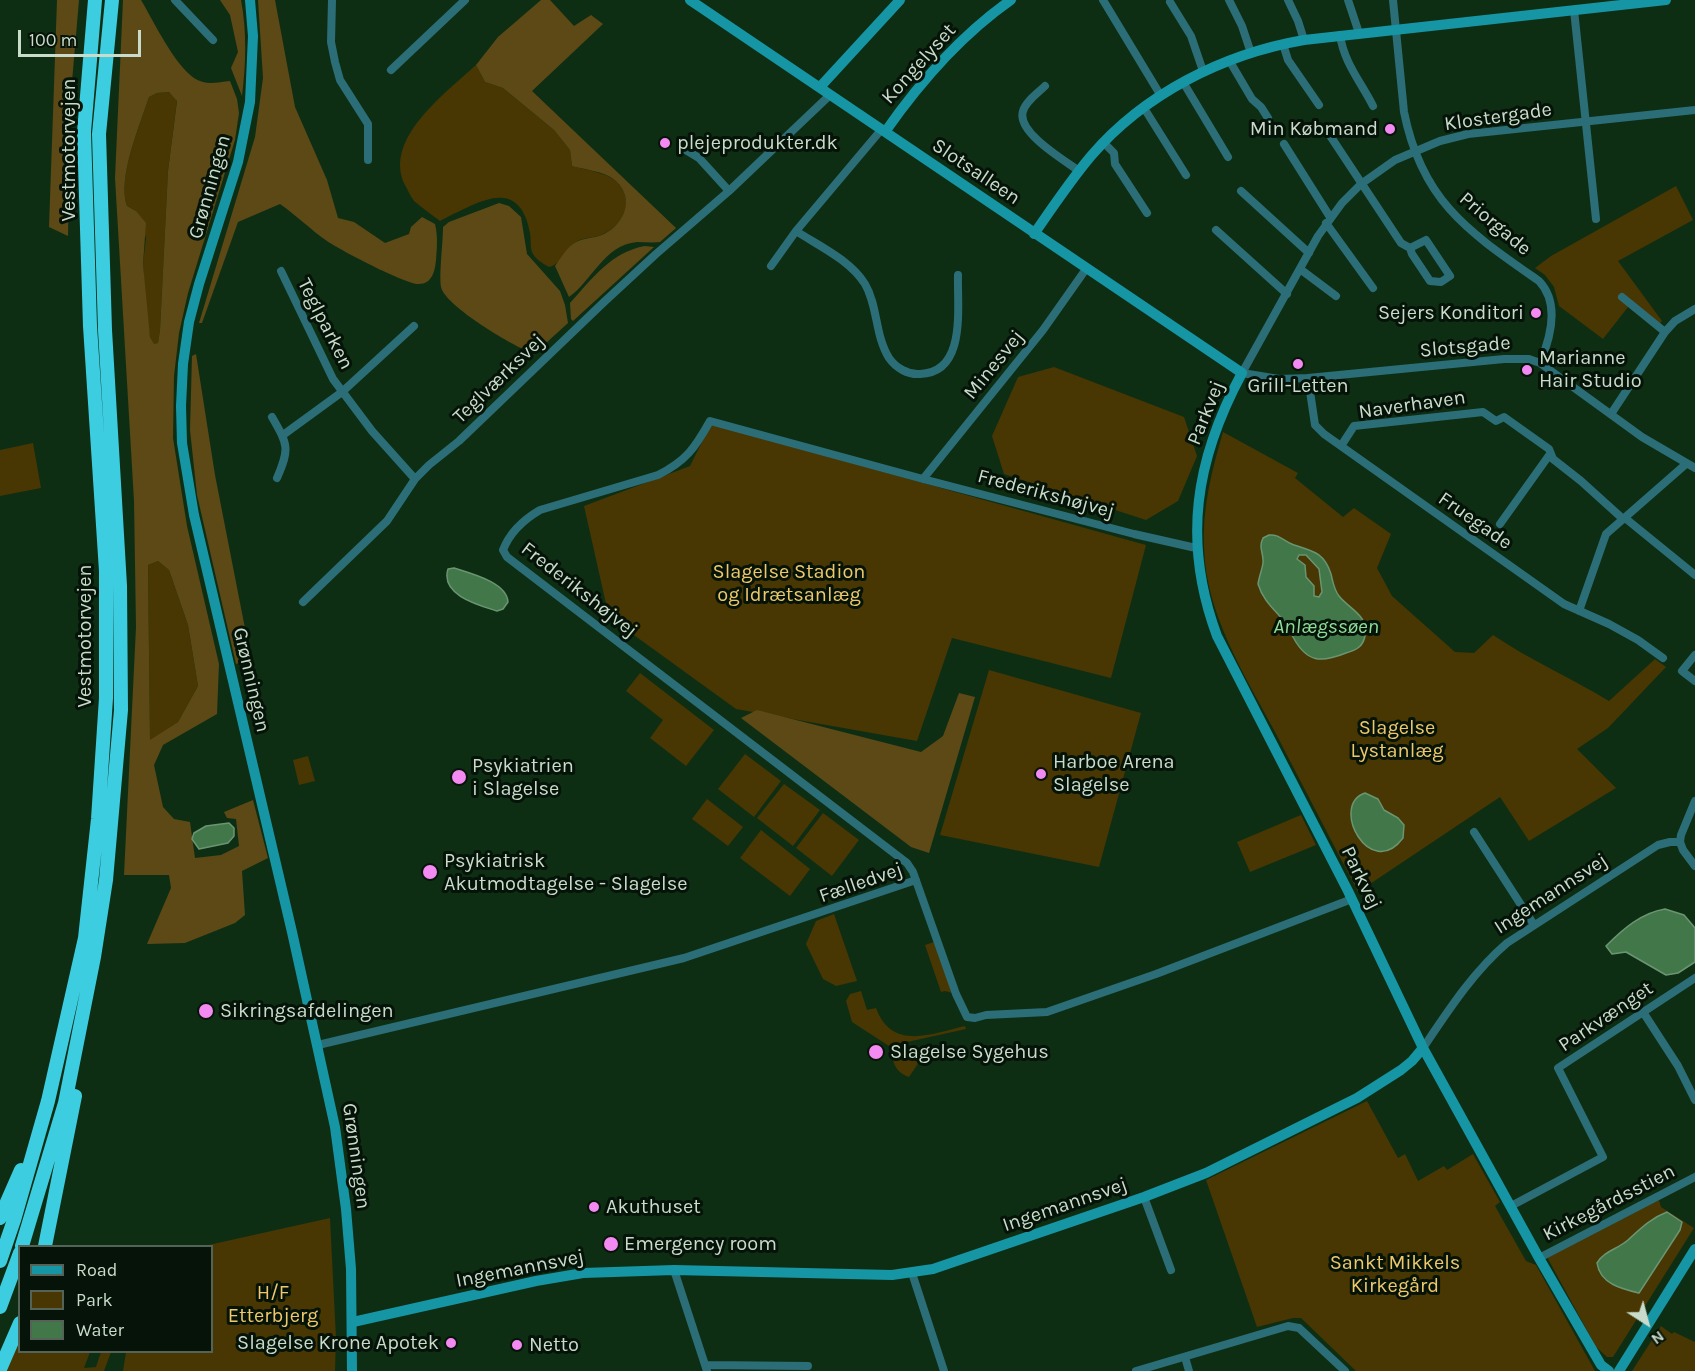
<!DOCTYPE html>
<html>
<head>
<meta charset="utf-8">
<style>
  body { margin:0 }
  #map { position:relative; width:1695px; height:1371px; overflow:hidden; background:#0e2e14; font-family:Karla,sans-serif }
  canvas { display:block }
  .legend { position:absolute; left:18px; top:1245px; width:195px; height:108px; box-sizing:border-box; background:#061308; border:2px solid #546356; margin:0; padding:8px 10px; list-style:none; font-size:18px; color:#c9dccb }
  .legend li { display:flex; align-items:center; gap:12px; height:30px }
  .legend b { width:30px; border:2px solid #546356 }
  .north { position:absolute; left:1617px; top:1293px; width:60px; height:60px; -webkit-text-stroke:4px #061308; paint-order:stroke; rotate:144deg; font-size:16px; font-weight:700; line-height:24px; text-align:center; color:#c9dccb }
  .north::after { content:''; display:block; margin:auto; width:21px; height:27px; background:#c9dccb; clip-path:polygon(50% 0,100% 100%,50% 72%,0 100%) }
  .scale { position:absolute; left:18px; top:30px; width:123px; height:27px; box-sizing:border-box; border:3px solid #c9dccb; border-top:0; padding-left:8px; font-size:18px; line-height:21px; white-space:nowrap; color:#c9dccb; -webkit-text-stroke:4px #061308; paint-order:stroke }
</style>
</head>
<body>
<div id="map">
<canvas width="1695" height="1371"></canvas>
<ul class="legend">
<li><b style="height:8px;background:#1696a5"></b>Road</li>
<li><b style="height:16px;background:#483603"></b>Park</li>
<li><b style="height:16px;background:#42774a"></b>Water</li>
</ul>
<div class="north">N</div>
<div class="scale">100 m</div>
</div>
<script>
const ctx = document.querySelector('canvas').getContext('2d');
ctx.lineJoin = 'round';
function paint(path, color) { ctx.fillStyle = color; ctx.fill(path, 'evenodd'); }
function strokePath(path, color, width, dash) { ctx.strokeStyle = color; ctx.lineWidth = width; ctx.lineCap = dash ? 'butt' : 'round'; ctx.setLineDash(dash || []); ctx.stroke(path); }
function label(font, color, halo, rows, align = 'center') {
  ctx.font = font + ' Karla,sans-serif'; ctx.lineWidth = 6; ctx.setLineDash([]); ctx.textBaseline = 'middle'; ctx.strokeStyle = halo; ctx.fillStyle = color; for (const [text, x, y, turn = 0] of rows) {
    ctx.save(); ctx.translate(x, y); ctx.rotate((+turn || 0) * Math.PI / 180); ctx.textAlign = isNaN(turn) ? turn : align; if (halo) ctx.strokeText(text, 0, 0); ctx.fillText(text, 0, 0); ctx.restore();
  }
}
const green = new Path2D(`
  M476 65 485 82 503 88 554 130 570 150 572 166C583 169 605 173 613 179 636 196 626 224 603 234 596 238 587 237 580 240 566 245 563 264 549 267 542 263 535 259 532 252 530 246 531 239 530 233 527 215 518 195 496 198 481 199 454 214 440 221 431 214 422 208 414 201 410 196 408 190 405 185 382 139 447 92 476 65Z
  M169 92 177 100 168 171 160 330 158 343 154 345 150 337 146 310 143 264 146 238 136 211 127 206C117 178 140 125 149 97L157 93Z
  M1676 186 1693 220 1618 261 1662 321 1655 328 1628 307 1603 339 1559 306 1554 287 1545 275 1535 268 1551 256Z
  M1054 367 1184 417 1197 456 1178 501 1146 520 1004 474 992 436 1018 377Z
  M711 424 1146 545 1111 678 952 638 917 741 736 709 609 617 584 506 690 466Z
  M1223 432 1298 473 1295 478 1343 517 1354 508 1391 534 1377 568 1392 596 1455 652 1474 653 1493 635C1530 660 1571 678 1609 701L1655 659 1666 667 1608 728 1577 749 1616 788 1529 841 1500 797 1358 892C1330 838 1302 784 1274 730 1244 674 1206 614 1204 548 1202 508 1212 470 1223 432Z
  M33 443 41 488 0 496V450Z
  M158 561 169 570 188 625 198 686 178 722 150 741 148 565Z
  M989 670 1141 713 1099 867 940 835Z
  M640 673 714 730 686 766 650 738 663 720 626 691Z
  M745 754 781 781 754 817 718 789Z
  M308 756 315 781 299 785 293 760Z
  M784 784 820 810 793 846 757 818Z
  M707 799 743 827 728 846 692 819Z
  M823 813 859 840 832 876 796 848Z
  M1301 815 1316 845 1250 872 1237 842Z
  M761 830 810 869 790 896 740 858Z
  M834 914 857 981 836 986 823 979 806 944 816 921Z
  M934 942 952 993 945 991 941 992 925 945Z
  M861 991 867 1010 876 1008C892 1051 931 1034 965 1026L966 1029 889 1046 852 1022 846 1001 850 994Z
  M931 1044 909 1077C898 1073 894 1067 892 1055L895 1052Z
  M1367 1101 1398 1158 1405 1154 1418 1181 1444 1166 1447 1170 1473 1154 1500 1202 1495 1206 1526 1261 1536 1265 1595 1371H1356L1301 1318H1293L1257 1327 1206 1180Z
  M1659 1200 1661 1207 1694 1228 1613 1357H1607L1596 1347 1547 1257Z
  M330 1218 336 1338 335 1371H123L126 1352H212V1246H204Z
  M1661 1326 1672 1334 1674 1332 1695 1342V1371H1632Z
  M19 1342 20 1352H90L84 1368 96 1367 101 1352H111L104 1371H5Z`);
const forest = new Path2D(`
  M57 0H79L70 105 68 236 49 227Z
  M123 0H141C154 22 174 64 194 78 205 86 218 82 230 81L237 99 239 113 235 140 188 293 179 333 174 376 173 438 187 526 219 664 217 714 163 745 154 765 163 807 174 819 190 822 195 858 221 855 239 846 236 819 227 818 224 812 253 800 268 858 242 871 245 915 235 923 185 943 147 944 171 888 169 875H124L136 627 134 501 115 178ZM169 92 177 101 168 171 160 330 158 343 154 344 150 337 143 264 146 223 136 211 127 206C117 178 140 125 149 97L157 93ZM158 561 169 570 188 625 198 686 178 722 150 740 148 565Z
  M220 0H241C247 32 246 64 242 96L231 68 238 52 230 15Z
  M258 0H275L295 107 327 180 338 218 354 222 385 243 409 234 411 227 422 217 435 224C438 236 437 248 436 260 435 271 432 284 419 284 407 285 340 250 327 241 311 230 296 215 280 204L238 222 202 323H199L255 137 263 78Z
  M541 0H550L574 26 591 15 603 24 532 91 676 228 660 242C653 243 645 242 637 242 604 245 592 281 569 297L555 266C560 259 566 249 573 244 582 237 594 239 604 234 626 223 636 195 612 178 604 172 583 169 572 166L570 150 554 130 503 88 485 82 476 65 498 37Z
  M499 203 509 206 521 217 527 254 560 291 565 305 568 323 546 343 521 348C504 340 445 305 441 287 439 274 443 242 443 227L449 222Z
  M645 246 654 247 573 321 571 319 570 303C592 279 611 252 645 246Z
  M196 354 215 475 251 659 236 664 197 495 190 430 192 356Z
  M959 693 975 697 929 853 911 847 741 718 757 710 921 752 943 736Z`);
const water = new Path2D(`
  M1269 535C1280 534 1284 542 1294 545 1312 551 1324 552 1331 574 1333 582 1334 590 1339 596 1349 609 1369 615 1365 636 1363 647 1356 650 1346 653 1321 663 1307 663 1293 637 1290 633 1290 628 1287 625 1276 610 1264 603 1258 584 1259 577 1262 570 1263 563 1264 553 1258 548 1263 538ZM1299 555H1306L1319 569 1322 592 1319 597 1314 596V586L1306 577 1305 565 1297 559Z
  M454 568C469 573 507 582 508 602L503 609 497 611C478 605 440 595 448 569Z
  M1365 793 1378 799 1384 810 1398 818 1404 825 1403 838C1370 882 1329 805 1365 793Z
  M229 823 234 828V836L228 843 199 849 192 839 194 833 206 826Z
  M1665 909 1684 915 1695 928V962L1678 973 1666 975 1626 952 1612 954 1606 946C1623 929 1641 913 1665 909Z
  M1667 1212 1682 1222 1680 1230 1639 1293C1622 1289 1600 1284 1597 1263 1604 1251 1618 1249 1628 1240 1640 1229 1651 1218 1667 1212Z`);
const street = new Path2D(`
  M175 0 213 40
  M332 0 331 42 335 62 340 80 368 124V160
  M1103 0 1161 96
  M1229 0 1242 26 1251 53
  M1288 0 1298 21 1304 40
  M1348 0 1359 33
  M1393 0 1404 112C1422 202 1469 232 1539 281 1560 303 1551 337 1540 363
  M1170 2 1191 36 1203 71
  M1574 10 1596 219
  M1340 35C1344 63 1361 82 1373 106
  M1283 44 1288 60 1319 105
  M1229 60 1252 99 1261 107 1268 118
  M391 70 465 0
  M1183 82 1228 157
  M1045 86C1038 93 1026 101 1023 111 1016 132 1064 160 1079 171
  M1144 108 1186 175
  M1695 110 1468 134 1440 141 1395 160 1361 184 1342 203 1318 236 1242 373 1279 379 1308 378 1504 359H1529L1540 363 1642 437 1695 468
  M1325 128 1401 243 1410 248 1426 240 1450 276 1441 282 1430 281 1412 254 1410 248
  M1104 143 1114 153 1115 164 1147 213
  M1284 144 1330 217
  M681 147 699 158 729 191
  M1241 191 1309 253
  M1326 223 1373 288
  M1216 230 1287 294
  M796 231C819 246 850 260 865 284 878 306 875 336 889 358 896 368 908 375 920 374 967 373 957 307 958 275
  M771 266 796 231 881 130
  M1300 269 1336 296
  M281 271 333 379 372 431 415 479
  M1622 297 1665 332
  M1308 378 1315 425 1324 434 1564 604 1609 624 1638 640 1663 658
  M1611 414 1665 332 1675 321 1695 309
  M272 417C288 445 290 448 277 478
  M283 435 342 392 414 326
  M1341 446 1354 426 1483 412 1496 421 1504 417 1549 449 1553 459 1581 481 1623 519
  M923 479 1043 330 1086 269
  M1625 518 1695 575
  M1500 524 1550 454
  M1196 548 1134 534 923 479 710 421C695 448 686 461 658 475L540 510C523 520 510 532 503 550L507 557 907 863 913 872 956 994 967 1017 975 1018 986 1015 1047 1012 1156 974 1352 899
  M303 602 387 521 415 479 429 465 459 441 604 302 656 254 729 191 830 95
  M1579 611 1606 534 1686 464
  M1695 655 1682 671 1695 681
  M1474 832 1534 925
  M1680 842 1681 835 1695 801
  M1680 842 1683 850 1695 866
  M1643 1012 1678 1066 1695 1100
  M318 1045 684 958 916 880
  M1423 1048C1448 1011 1473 972 1507 943L1658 845 1670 842H1680
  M1144 1197 1171 1270
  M1511 1206 1603 1157 1558 1068 1695 978
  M1539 1258 1695 1177
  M674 1270 707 1371
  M912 1273 944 1371
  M1185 1357 1189 1371
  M706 1365 808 1366
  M1136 1371 1288 1326 1299 1328 1345 1371`);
const secondary = new Path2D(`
  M250 0 253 36 250 102 238 162 199 284 189 322 183 364 181 406 182 443 194 515 292 932 335 1127 346 1209 351 1269 352 1371
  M690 0 1242 373C1195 460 1182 542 1217 636L1348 891 1423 1048 1539 1258 1601 1365 1609 1371
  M820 87 900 0
  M885 132C920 82 961 35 1011 0
  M1034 234C1052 208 1070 181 1091 156 1144 94 1223 54 1304 40L1666 0
  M353 1322 536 1281 583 1273 674 1270 892 1275 933 1269 1144 1197 1206 1173 1357 1098 1401 1070 1412 1061 1423 1048
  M1619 1371 1695 1249`);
const highway = new Path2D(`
  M0 1218 21 1170
  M22 1246 65 1103 94 957 106 880 121 710 120 586 105 330 99 134 112 0
  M45 1246 75 1096
  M0 1261 14 1220 48 1101 85 938 98 819 106 698V571L90 326 84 132 95 0
  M0 1307 20 1253
  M0 1369 20 1323`);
const markers = [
  [1390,129,6,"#f38af1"],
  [665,143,6,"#f38af1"],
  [1536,313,6,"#f38af1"],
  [1298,364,6,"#f38af1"],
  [1527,370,6,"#f38af1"],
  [1041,774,6,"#f38af1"],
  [459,777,8,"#f38af1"],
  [430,872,8,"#f38af1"],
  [206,1011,8,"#f38af1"],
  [876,1052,8,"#f38af1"],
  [594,1207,6,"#f38af1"],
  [611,1244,8,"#f38af1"],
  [451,1343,6,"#f38af1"],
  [517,1345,6,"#f38af1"]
];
const streetNames = [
  ["Kongelyset",919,64,-48],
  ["Klostergade",1498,117,-8],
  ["Vestmotorvejen",69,150,-90],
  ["Slotsalleen",976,172,34],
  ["Grønningen",210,187,-74],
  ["Priorgade",1495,224,40],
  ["Teglparken",325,324,63],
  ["Slotsgade",1465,347,-5],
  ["Minesvej",994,365,-51],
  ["Teglværksvej",499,379,-44],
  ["Naverhaven",1412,405,-8],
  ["Parkvej",1206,413,-68],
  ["Frederikshøjvej",1046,494,15],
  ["Fruegade",1475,521,35],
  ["Frederikshøjvej",579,590,38],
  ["Vestmotorvejen",85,636,-90],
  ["Grønningen",251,680,77],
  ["Parkvej",1361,878,64],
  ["Fælledvej",861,883,-19],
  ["Ingemannsvej",1551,894,-33],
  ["Parkvænget",1606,1017,-34],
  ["Grønningen",356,1156,82],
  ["Kirkegårdsstien",1609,1203,-27],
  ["Ingemannsvej",1065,1205,-19],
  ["Ingemannsvej",520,1269,-11]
];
const poiNames = [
  ["Min Købmand",1378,129,"right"],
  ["plejeprodukter.dk",677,143],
  ["Sejers Konditori",1524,313,"right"],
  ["Marianne",1539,358],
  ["Hair Studio",1539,381],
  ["Grill-Letten",1298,386,"center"],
  ["Harboe Arena",1053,762],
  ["Slagelse",1053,785],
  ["Psykiatrien",472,766],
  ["i Slagelse",472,789],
  ["Psykiatrisk",444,861],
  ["Akutmodtagelse - Slagelse",444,884],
  ["Sikringsafdelingen",220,1011],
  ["Slagelse Sygehus",890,1052],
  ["Akuthuset",606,1207],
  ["Emergency room",624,1244],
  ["Slagelse Krone Apotek",439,1343,"right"],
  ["Netto",529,1345]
];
const parkNames = [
  ["Slagelse Stadion",789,572],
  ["og Idrætsanlæg",789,595],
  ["Slagelse",1397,728],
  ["Lystanlæg",1397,751],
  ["Sankt Mikkels",1395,1263],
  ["Kirkegård",1395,1286],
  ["H/F",273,1293],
  ["Etterbjerg",273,1316]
];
const waterNames = [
  ["Anlægssøen",1326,627]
];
paint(green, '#483603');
paint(forest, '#5c4916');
paint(water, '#42774a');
strokePath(water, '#6a9571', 1.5);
strokePath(street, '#2c6e77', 8);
strokePath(secondary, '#1696a5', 10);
strokePath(highway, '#3dcde0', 14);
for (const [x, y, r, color] of markers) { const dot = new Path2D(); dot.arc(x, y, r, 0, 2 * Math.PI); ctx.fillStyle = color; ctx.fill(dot); strokePath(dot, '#061308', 2); }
label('20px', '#c9dccb', '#061308', streetNames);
label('20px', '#c9dccb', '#061308', poiNames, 'left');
label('20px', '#eec86b', '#061308', parkNames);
label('italic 21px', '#8fdc99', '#061308', waterNames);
</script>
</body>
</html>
